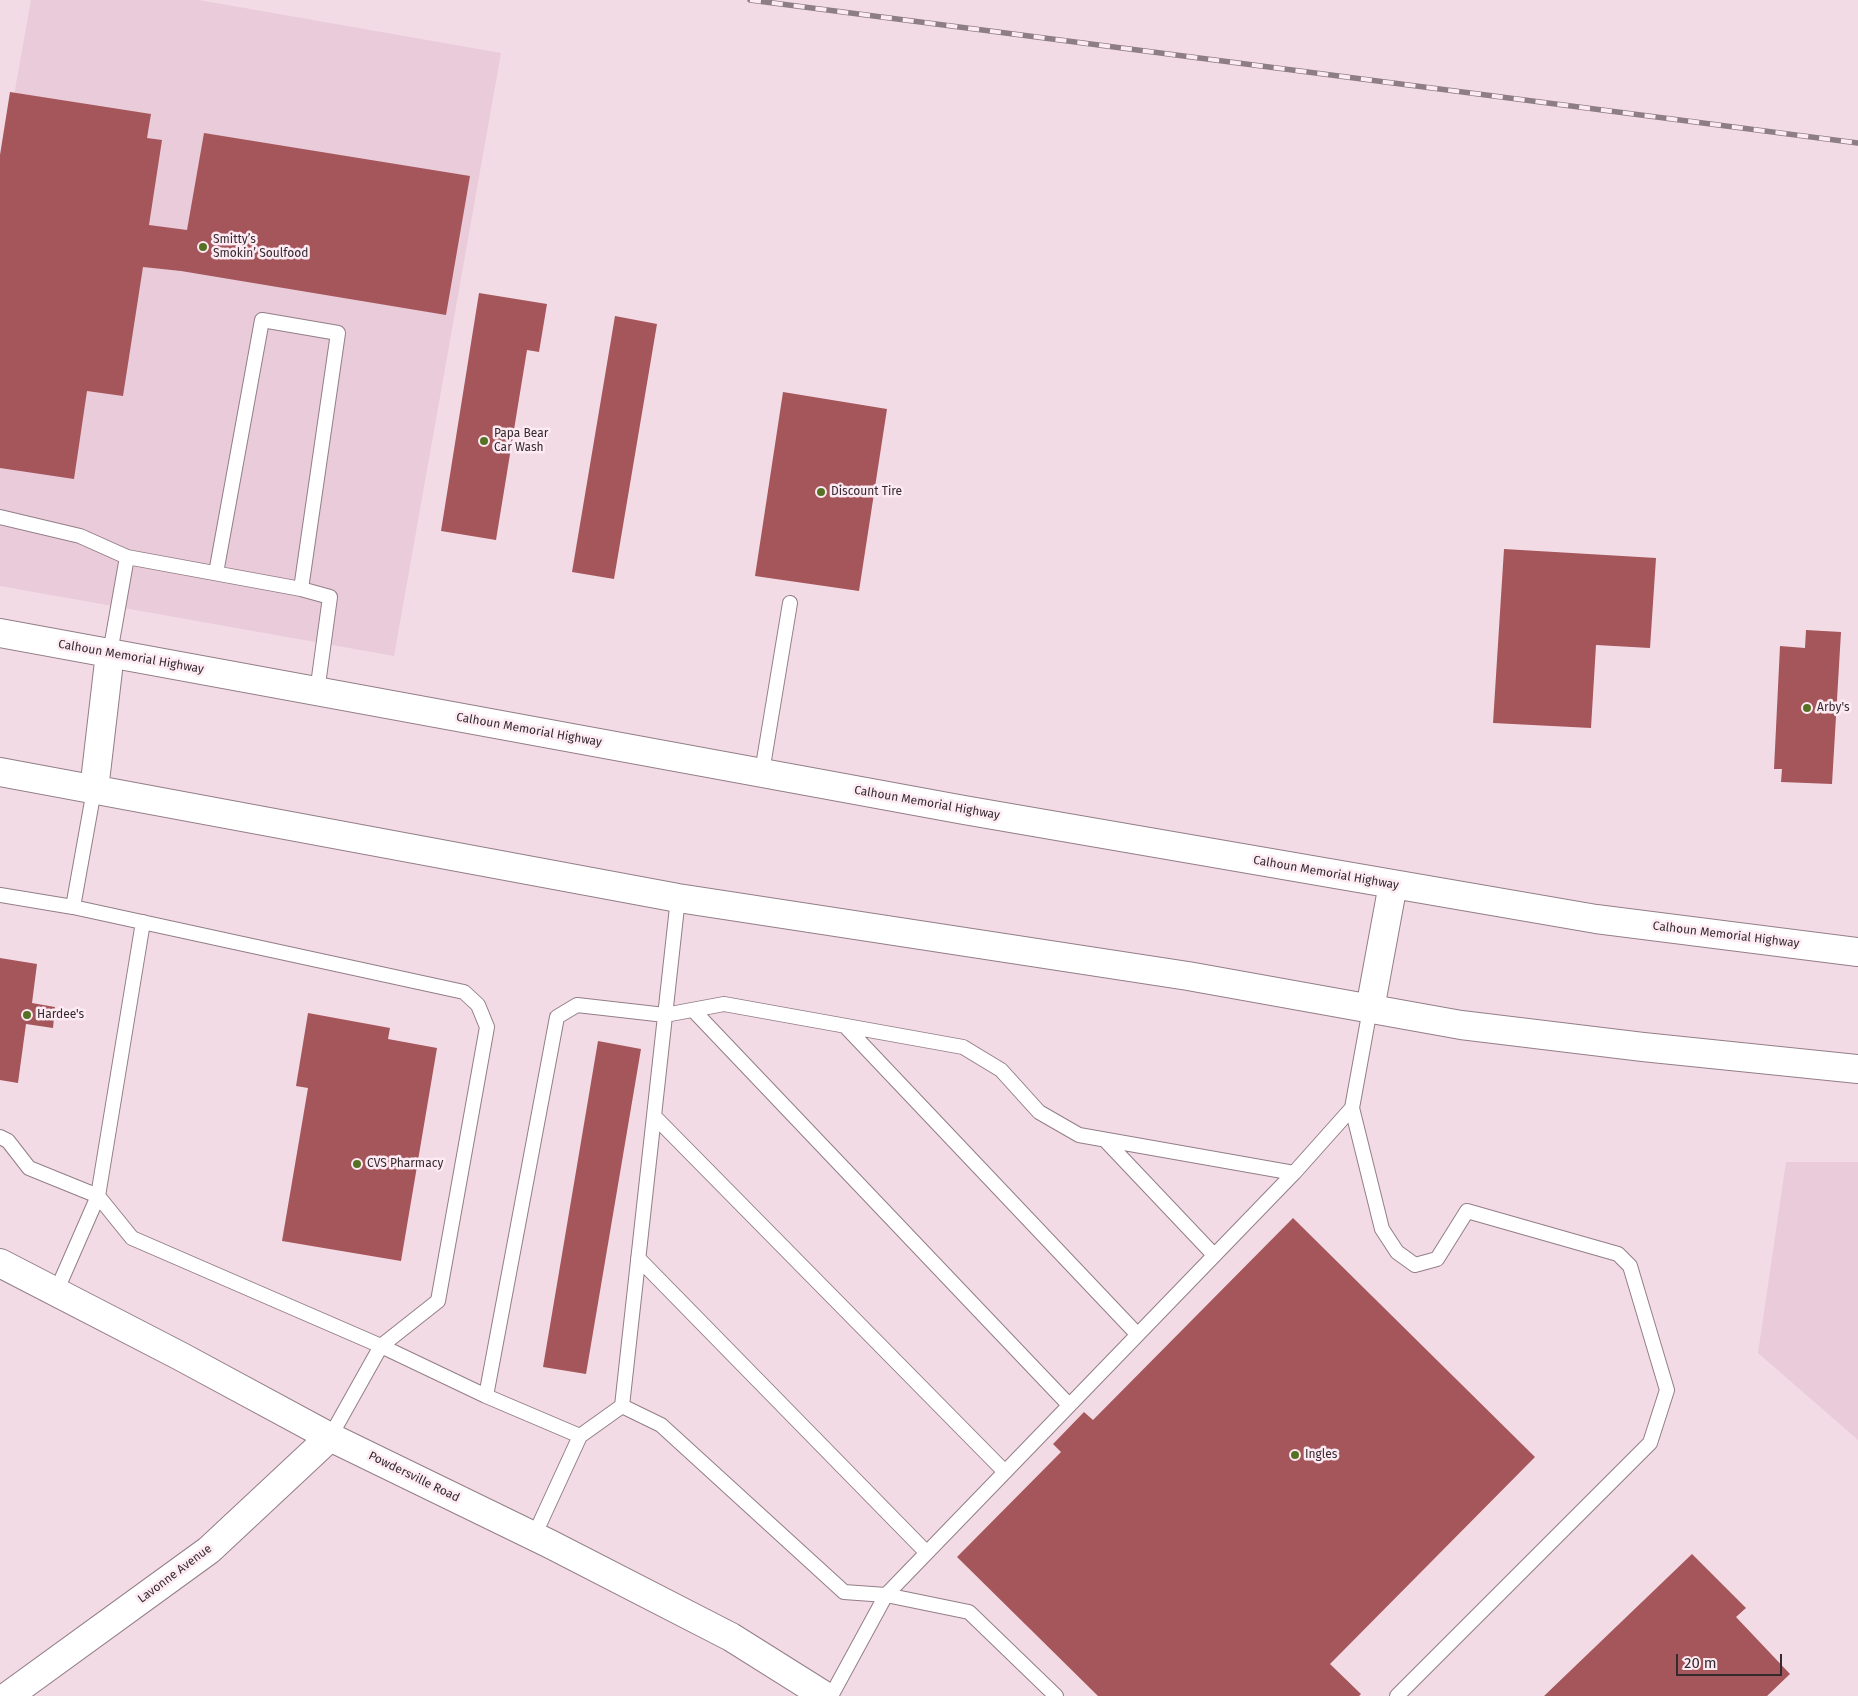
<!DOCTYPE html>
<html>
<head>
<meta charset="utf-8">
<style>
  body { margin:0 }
  #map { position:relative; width:1858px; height:1696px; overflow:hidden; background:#f3dbe6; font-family:"Fira Sans",sans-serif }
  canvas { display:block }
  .scale { position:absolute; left:1676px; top:1654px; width:106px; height:22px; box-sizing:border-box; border:2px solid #342b2f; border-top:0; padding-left:6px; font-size:15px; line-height:18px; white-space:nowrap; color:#342b2f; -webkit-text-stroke:4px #fdeaf2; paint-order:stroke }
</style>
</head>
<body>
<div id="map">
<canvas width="1858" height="1696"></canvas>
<div class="scale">20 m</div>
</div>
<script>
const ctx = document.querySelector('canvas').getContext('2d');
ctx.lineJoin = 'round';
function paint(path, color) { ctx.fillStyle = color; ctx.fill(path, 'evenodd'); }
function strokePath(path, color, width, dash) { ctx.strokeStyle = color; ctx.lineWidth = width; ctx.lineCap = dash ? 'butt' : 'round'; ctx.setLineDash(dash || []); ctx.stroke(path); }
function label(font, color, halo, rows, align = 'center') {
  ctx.font = font + ' "Fira Sans",sans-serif'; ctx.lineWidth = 5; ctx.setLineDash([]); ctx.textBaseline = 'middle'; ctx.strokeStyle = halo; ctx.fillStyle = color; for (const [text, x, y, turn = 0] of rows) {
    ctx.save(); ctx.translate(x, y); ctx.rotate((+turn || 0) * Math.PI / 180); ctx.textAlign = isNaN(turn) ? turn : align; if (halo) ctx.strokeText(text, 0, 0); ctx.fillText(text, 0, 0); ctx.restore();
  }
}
const built = new Path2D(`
  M31 0H199L501 53 394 656 0 586V174Z
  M1786 1162H1858V1440L1758 1353Z`);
const building = new Path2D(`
  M10 92 151 114 147 138 162 140 149 225 187 230 204 133 470 176 446 315 181 271 143 267 123 396 87 391 74 479 0 468V155Z
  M479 293 547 304 539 352 527 350 496 540 441 531Z
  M615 316 657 324 614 579 572 572Z
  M783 392 887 409 859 591 755 576Z
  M1504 549 1656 558 1650 648 1596 645 1591 728 1493 723Z
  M1806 630 1841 632 1832 784 1781 782 1782 769H1774L1780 646 1805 648Z
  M0 958 37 964 32 1003 55 1007 53 1028 26 1024 18 1083 0 1080Z
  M308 1013 390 1028 388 1039 437 1048 401 1261 282 1241 308 1088 296 1086Z
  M598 1041 641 1049 586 1374 543 1367Z
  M1293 1218 1535 1457 1330 1664 1361 1694 1359 1696H1098L957 1557 1061 1452 1053 1444 1084 1412 1093 1420Z
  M1692 1554 1746 1608 1736 1617 1790 1674 1767 1696H1544Z`);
const service = new Path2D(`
  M0 517 80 536 127 557 110 653
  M127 557 301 589 330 597 317 692
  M216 573 262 320 338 333 301 589
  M762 772 790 603
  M0 895 73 907 464 992 478 1005 487 1027 438 1301 381 1346 330 1437
  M73 907 94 790
  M1370 1009 1352 1108 1382 1229 1397 1252 1415 1265 1437 1259 1467 1211 1618 1254 1630 1266 1667 1390 1650 1443 1397 1696
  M693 1010 1069 1405
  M845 1026 1137 1334
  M654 1116 1005 1472
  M0 1137 8 1141 29 1168 98 1196 132 1238 381 1346 486 1396 580 1436 622 1406 661 1425 844 1592 886 1595 969 1612 1056 1696
  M1105 1140 1214 1255
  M638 1258 926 1552
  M56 1292 98 1196 143 922
  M486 1396 557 1017 577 1005 665 1015 724 1004 963 1047 1001 1070 1039 1112 1079 1135 1294 1173 1352 1108
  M622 1406 678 898
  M534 1536 580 1436
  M831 1696 886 1595 1294 1173`);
const minor = new Path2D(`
  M8 1696 209 1550 330 1437`);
const tertiary = new Path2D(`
  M0 1263 180 1356 330 1437 550 1544 731 1637 825 1696`);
const trunk = new Path2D(`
  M0 633 964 810 1596 919 1858 952
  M0 772 678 898 1188 976 1461 1025 1643 1047 1858 1069
  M94 790 110 653
  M1370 1009 1393 884`);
const rail = new Path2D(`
  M750 0 1858 143`);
const markers = [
  [203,247,5,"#577124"],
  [484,441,5,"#577124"],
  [821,492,5,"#577124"],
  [1807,708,5,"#577124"],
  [27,1015,5,"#577124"],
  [357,1164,5,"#577124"],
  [1295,1455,5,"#577124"]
];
const poiNames = [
  ["Smitty’s",213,240],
  ["Smokin’ Soulfood",213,254],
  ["Papa Bear",494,434],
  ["Car Wash",494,448],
  ["Discount Tire",831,492],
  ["Arby's",1817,708],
  ["Hardee's",37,1015],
  ["CVS Pharmacy",367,1164],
  ["Ingles",1305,1455]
];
const streetNames = [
  ["Calhoun Memorial Highway",131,657,10],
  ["Calhoun Memorial Highway",529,730,10],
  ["Calhoun Memorial Highway",927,803,10],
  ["Calhoun Memorial Highway",1326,873,10],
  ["Calhoun Memorial Highway",1726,935,7],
  ["Powdersville Road",414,1477,26],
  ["Lavonne Avenue",175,1574,-37]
];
paint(built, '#e9cbd9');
paint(building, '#a5565b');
strokePath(service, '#937e87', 16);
strokePath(minor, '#937e87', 30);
strokePath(tertiary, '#937e87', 30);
strokePath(trunk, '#937e87', 30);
strokePath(service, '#fff', 14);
strokePath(minor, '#fff', 28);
strokePath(tertiary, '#fff', 28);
strokePath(trunk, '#fff', 28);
strokePath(rail, '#8d7d84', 5.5);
strokePath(rail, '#fdeaf2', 4, [11]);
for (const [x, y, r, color] of markers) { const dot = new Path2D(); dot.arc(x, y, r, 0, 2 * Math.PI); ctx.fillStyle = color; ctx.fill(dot); strokePath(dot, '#fdeaf2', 2); }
label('12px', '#342b2f', '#fdeaf2', poiNames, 'left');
label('12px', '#342b2f', '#fdeaf2', streetNames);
</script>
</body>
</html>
